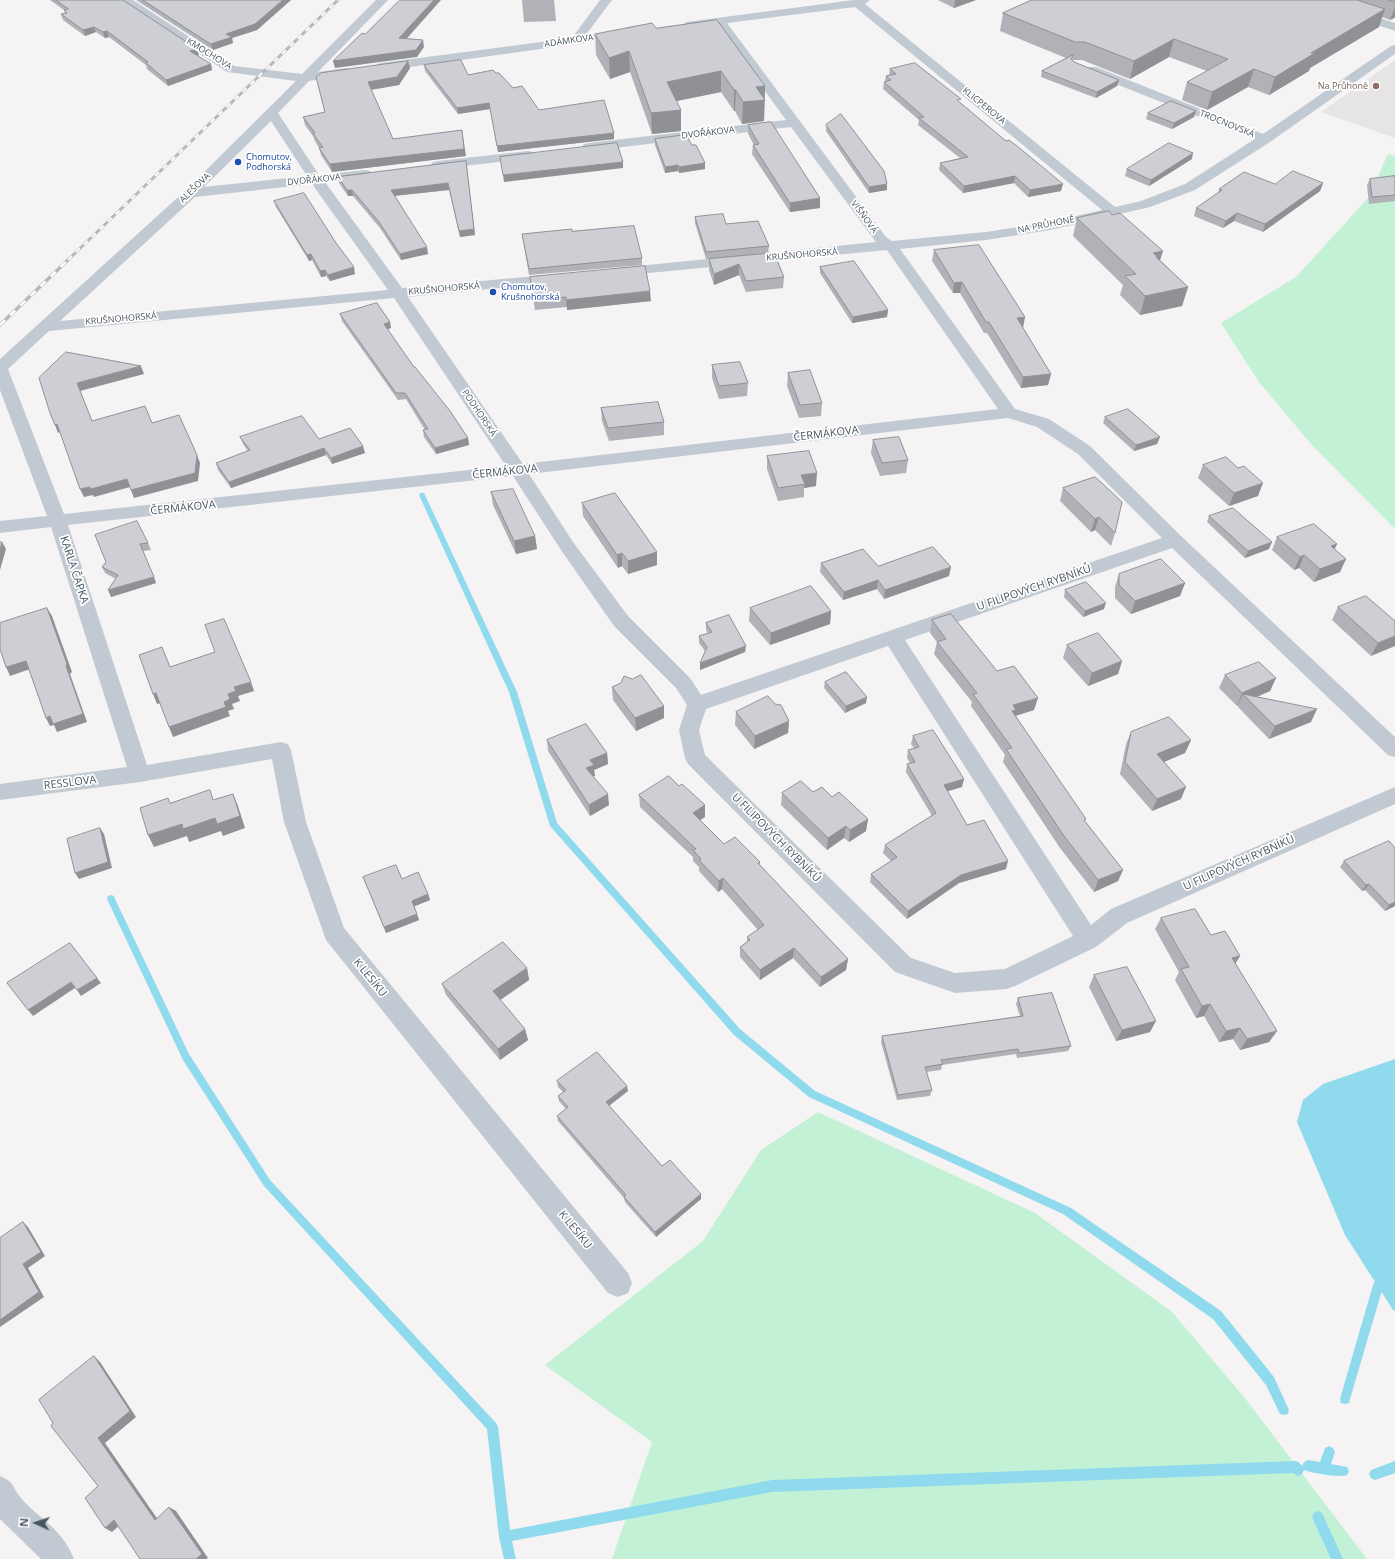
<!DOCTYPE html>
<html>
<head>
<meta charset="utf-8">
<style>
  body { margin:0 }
  #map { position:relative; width:1395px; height:1559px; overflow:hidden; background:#f5f3f3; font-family:"Open Sans",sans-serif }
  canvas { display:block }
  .north { position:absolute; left:16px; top:1503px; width:40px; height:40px; -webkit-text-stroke:3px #fff; paint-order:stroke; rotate:273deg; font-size:11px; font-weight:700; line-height:16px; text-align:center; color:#4a5661 }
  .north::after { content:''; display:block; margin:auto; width:14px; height:18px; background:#4a5661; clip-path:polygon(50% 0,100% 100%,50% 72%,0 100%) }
</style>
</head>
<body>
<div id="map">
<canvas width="1395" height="1559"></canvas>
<div class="north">N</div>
</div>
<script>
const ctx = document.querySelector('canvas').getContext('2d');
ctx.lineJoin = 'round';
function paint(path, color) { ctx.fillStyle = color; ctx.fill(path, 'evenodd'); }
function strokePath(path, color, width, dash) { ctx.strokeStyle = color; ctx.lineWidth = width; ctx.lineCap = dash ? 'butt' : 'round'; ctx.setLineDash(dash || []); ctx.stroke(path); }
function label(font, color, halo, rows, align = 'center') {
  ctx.font = font + ' "Open Sans",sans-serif'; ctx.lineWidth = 3.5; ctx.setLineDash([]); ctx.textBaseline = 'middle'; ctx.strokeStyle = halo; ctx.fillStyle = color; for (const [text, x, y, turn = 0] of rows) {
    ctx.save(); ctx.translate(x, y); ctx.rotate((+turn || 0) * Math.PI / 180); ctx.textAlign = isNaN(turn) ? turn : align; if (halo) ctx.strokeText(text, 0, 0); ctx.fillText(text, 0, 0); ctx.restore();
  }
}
const education = new Path2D(`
  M1395 60V138L1321 112Z`);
const green = new Path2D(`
  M1388 154 1395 156V529L1312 445 1259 382 1221 323 1296 277 1368 198Z
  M818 1112 1035 1213 1172 1312 1244 1397 1367 1559H612L652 1442 545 1365 703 1241 761 1150Z`);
const water = new Path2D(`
  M1395 1059V1311L1393 1310 1345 1235 1297 1122 1303 1100 1323 1084Z`);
const stream = new Path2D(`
  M420 493H424L425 495 517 692 557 823 740 1029 815 1091 1071 1208 1221 1311 1274 1377 1289 1410 1288 1414 1284 1415 1280 1414 1266 1385 1213 1319 1063 1214 809 1097 734 1035 550 826 509 692 419 495Z
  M111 895 114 896 115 899 189 1054 270 1180 496 1423 498 1427 510 1530 772 1480 1296 1461C1301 1463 1302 1466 1304 1470L1302 1474 1298 1476 1293 1473 772 1492 512 1541 516 1559H504L499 1537 487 1429 264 1186 183 1060 107 899 108 896Z
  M1395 1253V1267L1383 1287 1350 1399 1349 1403 1345 1404 1341 1403 1340 1399 1373 1285 1391 1254Z
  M1329 1446 1333 1448 1335 1452 1331 1464 1347 1467 1349 1471 1347 1475C1339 1478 1312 1473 1304 1470L1302 1466 1304 1462 1308 1460 1320 1462 1325 1448Z
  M1395 1461V1473L1375 1480 1371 1478 1369 1474 1371 1470Z
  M1318 1511 1322 1513 1343 1559H1331L1312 1517 1314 1513Z`);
const street = new Path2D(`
  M119 0H133L234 66 302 74 376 0H388L318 72 346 68 350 69 352 72 350 75 309 81 278 113 319 175 365 170 370 171 372 174 370 177 325 182 402 288 559 274 564 275 566 278 564 281 559 282 408 297 523 464 998 409 887 250 618 276 613 275 611 272 613 269 618 268 876 242 791 127 589 151 584 150 582 147 584 144 589 143 786 120 716 24 690 28 686 26 684 24 686 22 854 0H870L865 4 1115 207 1141 201 1185 184 1255 139 1088 73 1086 70 1088 67H1096L1263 134 1391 46 1395 45V54L1270 142 1195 190 1150 207 1050 230 986 240 900 249 1015 409 1049 419 1090 446 1181 536 1395 737V757L1388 755 1172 548 905 640 1091 925 1111 909 1395 787V804L1127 923 1096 947 1015 986 1007 989 955 993 895 972 688 764 685 758 679 730 687 705 676 688 614 626 561 550 513 476 68 525 147 765 281 742 288 744 291 750 306 822 344 928 628 1273 632 1283 628 1293 618 1297 608 1293 326 940 284 822 272 759 140 782 0 800V784L127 767 51 527 0 533V521L47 516 0 390V359L187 189 296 81 227 72ZM855 7 1102 210 1050 222 986 232 892 241 886 237 727 23ZM271 121 307 176 204 187ZM312 184 388 290 60 321 195 197ZM394 298 506 466 64 514 8 369 49 331ZM1008 418 1037 427 1078 454 1162 538 701 695 690 678 628 616 573 542 529 474ZM888 646 1073 936 1005 969 955 973 911 958 705 755 699 730 706 709Z
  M600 0H612L585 36 624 30 628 31 630 34 628 37 381 71 377 70 375 67 377 64 381 63 572 38Z
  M1308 0H1325L1395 23V31L1310 2Z
  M528 151 533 152 535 155 533 158 438 169 433 168 431 165 433 162 438 161Z
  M0 1476C16 1483 11 1486 21 1498 41 1521 62 1528 74 1559H41L0 1519Z`);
const railFar1 = new Path2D(`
  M68 260 338 0`);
const rail = new Path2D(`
  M0 325 69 259`);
const wall = new Path2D(`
  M50 0H123L199 55 197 56 211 64 212 70 168 86 147 69 146 65 109 37 105 38 96 32 85 36 63 20 61 14 65 13 64 10Z
  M136 0H291L257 30 232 38 233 43 213 50Z
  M522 0H554L556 21 524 22Z
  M938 0H976L954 8Z
  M1032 0H1395V18H1394L1390 20 1382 17 1379 27 1310 68 1309 71 1269 95 1248 87 1207 110 1182 100 1187 82 1207 71 1169 57 1130 79 1082 60H1072L1074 62 1119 80 1117 86 1096 98 1041 77 1042 71 1066 58 1000 31 1003 13Z
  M656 28 765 86 764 121 742 124 735 111H734L721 92 676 101 681 110V131L652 134 630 72 610 79 596 55 595 34Z
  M408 61 410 68 399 85 371 90 393 139 466 156 332 172 321 155 319 148 315 141 313 136 305 125 303 117 325 113 318 85Z
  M424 65 468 75 496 73 539 110 614 139 498 152 490 109 458 114 425 71Z
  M890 69 960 103 1061 191 1028 197 1014 183 963 193 939 170 940 163 960 158 918 125 919 120 883 89 884 82 885 81 886 76 889 75Z
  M1196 111 1194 117 1172 129 1146 119 1148 113Z
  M748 125 820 198V208L790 212 752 154 753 145H754L748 134Z
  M826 125 887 190 869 193 826 131Z
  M655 139 692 145 705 163V169L679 173 678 171 665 173 655 145Z
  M1192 159 1149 186 1125 176 1127 169Z
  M466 161 475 235 460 237 449 190 395 196 428 254 401 260 380 228 353 196H348L339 183 338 177Z
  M1395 176V201L1369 204 1367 185 1370 179Z
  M1323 183 1320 191 1263 232 1234 221 1223 228 1194 216 1196 208 1218 194 1219 189 1275 184Z
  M274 201 355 274 330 281 326 276 321 277 312 260 309 261 276 207Z
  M695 217 726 224 769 246 768 253 706 259 695 223Z
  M1077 218 1160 260 1188 287 1182 306 1140 315 1120 295 1123 285 1073 236Z
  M572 231 642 258V265L529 275 522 234Z
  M934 250 1023 328 1051 374 1048 385 1021 388 987 333H984L960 293H953L932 261Z
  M774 253 784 277 783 288 746 292 739 275 714 285 709 270V259Z
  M820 267 888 310 887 317 852 323 820 273Z
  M530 277 651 301 567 310V307L535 310Z
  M340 314 390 322 391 328 387 329 414 367 468 438 469 445 436 454 424 437 423 430H425L406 399 398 400 342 321Z
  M712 365 748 383 747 396 719 399 712 378Z
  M788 373 822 403 821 416 799 418 787 386Z
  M601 408 664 422V435L609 441 602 421Z
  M1105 417 1157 444 1134 451 1103 423Z
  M240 437 319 439 365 453 332 464 326 455 231 488 218 470 216 463 248 451 243 444Z
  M873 440 908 460 906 473 880 476 871 453Z
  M767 456 816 486 804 488V497L778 501 767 469Z
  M1203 465 1258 496 1229 506 1198 478Z
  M1095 477 1115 533 1111 546 1095 530 1091 532 1060 501 1063 488Z
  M491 492 535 536 537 549 516 554 493 505Z
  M582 503 657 552V565L628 574 622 566 618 568 583 516Z
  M1209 516 1269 549 1245 558 1207 522Z
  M95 535 148 543 151 550 143 551 156 583 111 597 116 579 105 573 102 567 106 562Z
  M1277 537 1337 544 1334 549 1346 559 1340 572 1314 582 1299 568 1294 570 1272 550Z
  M821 563 878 566 949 576 884 599 877 589 843 600 820 572Z
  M1119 574 1185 583 1180 596 1131 614 1115 598V587Z
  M1065 590 1104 609 1083 617 1064 597Z
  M1338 607 1395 621 1371 656 1332 620Z
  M750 608 831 611 830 624 770 645 749 621Z
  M932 620 997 671 1034 710 1016 716 1085 822 1123 870 1118 881 1094 892 1060 848 1003 762 1005 755 971 706 972 702 934 654 937 642 930 633Z
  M706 623 745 652 700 670 705 651 699 643V636L708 633 706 630Z
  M1067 645 1122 661 1118 674 1088 686 1063 658Z
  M1225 675 1276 678 1270 691 1257 697 1311 722 1269 739 1238 707V705L1237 706 1219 688Z
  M825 682 866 703 845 713 824 688Z
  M621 683 664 718 636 731 613 700 612 687Z
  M775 704 789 721 788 733 754 749 735 725 736 712Z
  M1131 732 1191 740 1185 753 1164 762 1181 799 1152 811 1120 774 1126 744Z
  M913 736 962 787 947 791 967 825 1006 869 959 883 907 919 870 882 871 874 891 861 883 853 885 845 932 816 906 772 907 764 910 763 907 758 908 750 914 748 911 744Z
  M547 740 607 753 608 764 594 770 595 776H593L609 805 590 816 548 751Z
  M679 786 705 805V817L700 820 724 844 760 862V866L848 959 846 970 820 987 793 958 760 980 740 957V947L747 942V937L758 930 722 889 718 892 699 871V867L693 861V857L640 807 639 795Z
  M813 792 868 819 866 831 849 842 844 838 827 850 781 805 782 793Z
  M1395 848V906L1385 911 1365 890 1362 891 1340 867 1344 861Z
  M363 877 402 879 428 894 430 900 414 906 419 920 386 933Z
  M1161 918 1211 935 1240 956 1235 964 1277 1031 1269 1042 1240 1050 1233 1039 1219 1042 1204 1016 1196 1018 1175 980 1179 972 1155 929Z
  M527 968 529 980 500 1000 525 1029 528 1040 500 1060 446 995 442 984Z
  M1094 975 1150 1032 1116 1041 1089 987Z
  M1018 998 1071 1046 1068 1051 1017 1058 1016 1054 942 1065 941 1070 926 1072 932 1090 930 1096 897 1100 881 1042 882 1036 1020 1016 1016 1004Z
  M557 1081 628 1091 609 1106 662 1166 701 1194V1199L656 1237 625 1202 624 1198 558 1121 557 1116 566 1109 559 1101 558 1096 563 1092 558 1087Z`);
const shadedWall = new Path2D(`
  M283 0H291L257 30 232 38 233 43 213 50 211 44 226 34Z
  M434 0H441L401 45 399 38Z
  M955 0H976L954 8Z
  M1395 7V15L1394 18 1390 20Z
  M1385 9 1379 27 1310 68 1309 71 1269 95 1275 77 1311 53Z
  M94 27 96 32 85 36 83 30Z
  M107 31 109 37 105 38 103 32Z
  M1174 39 1169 57 1130 79 1134 61Z
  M423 40 424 47 417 57 335 68 333 61Z
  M197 49 199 55 192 57 190 51Z
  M629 51 630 72 610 79 609 58Z
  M408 61 410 68 399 85 369 90 368 82Z
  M211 64 212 70 168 86 166 80Z
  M1254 69 1248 87 1207 110 1212 92Z
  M721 71V92L667 103V82Z
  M1119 80 1117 86 1096 98 1097 92Z
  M765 86 764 121 742 124 743 102 756 87Z
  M734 90H736L735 111H734Z
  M489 103 490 109 458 114 457 108Z
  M681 110V131L652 134 651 113Z
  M1196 111 1194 117 1172 129 1174 123Z
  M462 130 466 156 332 172 330 164Z
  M614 133V139L498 152 497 146Z
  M1193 153 1192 159 1149 186 1151 180Z
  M466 161 475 235 460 237 459 231Z
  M623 162V168L504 182 503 175Z
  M705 163V169L679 173V167Z
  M678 165V171L665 173V167Z
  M1015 176 1014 183 963 193 964 186Z
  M448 183 449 190 392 196 391 190Z
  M1323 183 1320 191 1263 232 1265 224Z
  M887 184V190L869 193V187Z
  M1063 184 1061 191 1028 197 1030 190Z
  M347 190H352L353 196H348Z
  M820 198V208L790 212V203Z
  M1237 213 1234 221 1223 228 1226 221Z
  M427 247 428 254 401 260 400 254Z
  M1163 251 1157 270 1153 253Z
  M311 254 312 260 309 261 307 255Z
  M739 264V275L714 285V274Z
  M354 267 355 274 330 281 328 275Z
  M325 270 326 276 321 277 320 271Z
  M962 282 960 293H953L954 283Z
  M1188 287 1182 306 1140 315 1145 296Z
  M650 291 651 301 567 310 566 300Z
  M888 310 887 317 852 323 853 317Z
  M1025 317 1023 328 1014 329 1017 318Z
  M390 322 391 328 385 330 384 324Z
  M141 366 144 374 80 391 77 383Z
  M1051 374 1048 385 1021 388 1023 377Z
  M57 424 60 432 58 433 55 425Z
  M1160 437 1157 444 1134 451 1136 445Z
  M468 438 469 445 436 454 435 448Z
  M363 446 365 453 332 464 331 458Z
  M324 448 326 455 231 488 229 482Z
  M197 455 200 463 198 481 134 498 131 490Z
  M817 473 816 486 804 488 805 484 801 475Z
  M127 479 130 487 94 497 93 495 84 497 80 489 90 487Z
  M1263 483 1258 496 1229 506 1234 493Z
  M1099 517 1095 530 1091 532 1095 519Z
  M535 536 537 549 516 554 514 541Z
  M2 542 6 549 0 570V551Z
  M1272 542 1269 549 1245 558 1248 551Z
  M1337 544 1331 557V546Z
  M657 552V565L628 574V561Z
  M622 553V566L618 568 617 555Z
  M1304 555 1299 568 1294 570 1300 557Z
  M1346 559 1340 572 1314 582 1320 569Z
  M951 567 949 576 884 599 885 590Z
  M154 577 156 583 111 597 108 590Z
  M878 580 877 589 843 600 844 592Z
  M1185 583 1180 596 1131 614 1135 601Z
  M1106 603 1104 609 1083 617 1085 611Z
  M47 608 52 616 72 672 70 674 87 722 57 732 54 725 50 726 46 718 50 716 66 666Z
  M831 611 830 624 770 645 771 633Z
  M1395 636V646L1371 656 1378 643Z
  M746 646 745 652 700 670V663Z
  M26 661 30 669 10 676 6 667Z
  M1122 661 1118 674 1088 686 1092 673Z
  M1276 678 1270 691 1249 700 1243 694 1238 705 1237 706 1242 693Z
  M251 682 254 691 238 696 240 701 232 704 234 709 228 711 230 716 173 737 169 727 224 702 228 694 234 687Z
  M156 693 161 703 157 704 153 694Z
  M867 697 866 703 845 713 846 706Z
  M1038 698 1034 710 1014 716 1009 723 1013 705Z
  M664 706V718L636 731 635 718Z
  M1317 709 1311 722 1269 739 1275 726Z
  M789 721 788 733 754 749 755 736Z
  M1191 740 1185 753 1152 767 1157 754Z
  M607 753 608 764 594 770 595 776 587 779 586 768 590 760Z
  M964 779 962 787 942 793 944 785Z
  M1186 787 1181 799 1152 811 1157 799Z
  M233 794 238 806 245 828 223 836 221 831 189 842 187 836 154 847 148 835 182 824 215 818Z
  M608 794 609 805 590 816 589 805Z
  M705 805V817L693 825V813Z
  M868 819 866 831 849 842 850 830Z
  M846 826 844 838 827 850 828 838Z
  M100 828 104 834 112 868 79 879 75 873Z
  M1008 861 1006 869 959 883 907 919 908 911 961 875Z
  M1123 870 1118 881 1094 892 1098 880Z
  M723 878 722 889 718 892 719 881Z
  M1369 884 1365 890 1362 891 1366 885Z
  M428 894 430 900 413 907 412 901Z
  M1395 902V906L1385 911 1389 905Z
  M417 914 419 920 386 933 384 927Z
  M794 948 793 958 760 980V970Z
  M1240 956 1233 967 1232 958Z
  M848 959 846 970 820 987 821 977Z
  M527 968 529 980 496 1003 493 991Z
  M97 978 101 983 81 996 77 990Z
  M71 982 75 988 33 1016 28 1010Z
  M1210 1004 1204 1016 1196 1018 1202 1006Z
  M1156 1021 1150 1032 1116 1041 1122 1030Z
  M1240 1028 1233 1039 1219 1042 1226 1031Z
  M525 1029 528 1040 500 1060 498 1049Z
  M1277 1031 1269 1042 1240 1050 1247 1039Z
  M627 1086 628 1091 606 1108V1102Z
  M701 1194V1199L656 1237 655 1232Z
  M23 1222 28 1227 45 1256 28 1268 44 1297 0 1327V1320L23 1264Z
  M94 1356 100 1362 136 1417 105 1443 161 1524 155 1520 98 1438Z
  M169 1507 176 1511 208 1558 206 1559H196Z
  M114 1520 121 1524 112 1532 105 1528Z`);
const building = new Path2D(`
  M56 0H123L197 49 190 51 211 64 166 80 146 63 148 62 107 31 103 32 94 27 83 30 61 14 67 13 64 10 68 9Z
  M143 0H283L255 24 226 34 232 37 211 44Z
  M400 0H434L399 38 423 40 416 50 333 61 362 33 365 34Z
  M1032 0H1357L1385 9 1311 53H1315L1275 77 1254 69 1212 92 1187 82 1228 59 1174 39 1134 61 1085 42H1075L1003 13Z
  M1389 0H1395V2Z
  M717 20 765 86 756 87 765 100 743 102 736 90H734L721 71 667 82 681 110 651 113 629 51 609 58 595 34 652 23 656 28Z
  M1073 55 1071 59 1074 62 1119 80 1097 92 1042 71Z
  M461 60 468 75 493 70 496 73H499L513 88 522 86 539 110 604 100 614 133 497 146 489 103 457 108 424 65Z
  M408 61 397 77 368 82 393 139 462 130 464 149 330 164 319 148 323 147 313 134 315 133 303 117 325 112 316 77 321 73Z
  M915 63 961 99 957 100 1006 141 1009 140 1017 146 1063 184 1030 190 1015 176 964 186 940 163 968 157 919 118 924 117 884 82 891 80 886 76 896 74 890 69Z
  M1171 101 1196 111 1174 123 1148 113Z
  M841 114 884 171 887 184 869 187 826 125Z
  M771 122 820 198 790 203 753 145 759 144 748 125Z
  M686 135 692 145H696L705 163 679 167 678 165 665 167 655 139Z
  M617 143 623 162 503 175 500 157Z
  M1169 143 1193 153 1151 180 1127 169Z
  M466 161 474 229 459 231 448 183 391 190 427 247 400 254 379 222 352 190H347L338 177Z
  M1293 171 1323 183 1265 224 1237 213 1226 221 1196 208 1222 190 1219 189 1244 172 1275 184Z
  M1395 176V195L1372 197 1370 179Z
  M304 193 336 243 354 267 328 275 325 270 320 271 311 254 307 255 274 201Z
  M1109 211 1112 215 1120 213 1163 251 1153 253 1157 256 1156 257 1188 287 1145 296 1125 276 1136 274 1077 218Z
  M723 214 726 224 758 221 769 246 706 252 695 217Z
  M634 226 642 258 529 269 522 234 572 229V231Z
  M979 245 1025 317 1017 318 1051 374 1023 377 989 322H986L962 282 954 283 934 250Z
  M774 253 784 277 746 281 739 264 714 274 709 259Z
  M854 261 888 310 853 317 820 267Z
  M645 266 650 291 566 300V297L534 300 530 277Z
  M377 303 390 322 384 324 414 367H415L450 411 468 438 435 448 423 430 428 429 405 393H396L340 314Z
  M66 352 141 366 77 383 92 421 145 406 152 423 179 415 197 455 195 473 131 490 127 479 91 489 90 487 80 489 57 424 55 425 50 413 39 378Z
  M740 362 748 383 719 386 712 365Z
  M810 370 822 403 800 405 788 373Z
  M658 402 664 422 608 428 601 408Z
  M1128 409 1160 437 1136 445 1105 417Z
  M302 416 319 439 350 428 363 446 331 458 324 448 229 482 216 463 250 450 240 437Z
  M899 437 908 460 882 463 873 440Z
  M809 451 817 473 801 475 805 484 778 488 767 456Z
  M1226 457 1238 468 1244 466 1263 483 1234 493 1203 465Z
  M1095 477 1103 484 1122 502 1115 533 1099 517 1095 519 1063 488Z
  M513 489 535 536 514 541 491 492Z
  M615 493 657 552 628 561 622 553 617 555 582 503Z
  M1233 508 1272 542 1248 551 1209 516Z
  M137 521 148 543 140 544 154 577 108 590 118 575 102 567 106 562 95 535Z
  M1314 524 1337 544 1331 546 1346 559 1320 569 1304 555 1300 557 1277 537Z
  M0 542H2L0 551Z
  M933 547 951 567 885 590 878 580 844 592 821 563 863 549 878 566Z
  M1161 559 1185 583 1135 601 1119 585V574Z
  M1086 582 1106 603 1085 611 1065 590Z
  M811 586 831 611 771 633 750 608Z
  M1366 596 1395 621V636L1378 643 1338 607Z
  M47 608 67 664 66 666 83 714 53 724 50 716 46 718 26 661 6 667 0 649V623Z
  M951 614 997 671 1014 666 1038 698 1013 705 1016 710 1012 711 1086 819 1084 820 1123 870 1098 880 1064 836 1006 749 1012 748 973 694 977 693 937 642 946 639 932 620Z
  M729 615 746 646 700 663 707 647 699 636 712 632 706 623Z
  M224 619 251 682 234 687 236 691 228 694 230 699 224 702 226 707 169 727 156 693 153 694 139 655 162 647 170 667 215 652 205 625Z
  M1098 633 1122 661 1092 673 1067 645Z
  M1259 662 1276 678 1242 693 1225 675Z
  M846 672 867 697 846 706 825 682Z
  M641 675 664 706 635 718 612 687 621 683 624 676 632 679Z
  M1243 694 1317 709 1275 726Z
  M768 696 775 704 781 705 789 721 755 736 736 712Z
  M1169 717 1191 740 1157 754 1186 787 1157 799 1125 762 1131 732Z
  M586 724 607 753 590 760 594 765 586 768 608 794 589 805 547 740Z
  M933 730 964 779 944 785 967 825 984 820 1008 861 961 875 908 911 871 874 897 857 885 845 936 813 907 764 915 762 908 750 919 747 913 736Z
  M669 776 679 786 682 784 705 805 693 813 724 844 735 837 760 862 758 863 848 959 821 977 794 948 760 970 740 947 750 940 747 937 764 925 723 878 719 881 699 860 701 859 693 850 696 849 639 795Z
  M801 781 813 792 822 787 832 797 839 792 868 819 850 830 846 826 828 838 782 793Z
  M210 790 213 800 233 794 240 816 217 824 215 818 183 829 182 824 148 835 140 808 168 798 170 803Z
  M100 828 108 862 75 873 67 839Z
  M1389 841 1395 848V902L1389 905 1369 884 1366 885 1344 861Z
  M396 865 402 879 418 872 428 894 412 901 417 914 384 927 363 877Z
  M1195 909 1211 935 1225 931 1240 956 1232 958 1277 1031 1247 1039 1240 1028 1226 1031 1210 1004 1202 1006 1181 969 1189 967 1161 918Z
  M503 942 527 968 493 991 525 1029 498 1049 442 984Z
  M70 943 97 978 77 990 71 982 28 1010 7 983Z
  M1127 967 1156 1021 1122 1030 1094 975Z
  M1052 993 1071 1046 1019 1053 1018 1049 941 1060 943 1064 925 1067 932 1090 898 1095 882 1036 1023 1016 1018 998Z
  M597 1052 627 1086 606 1102 662 1166 670 1160 701 1194 655 1232 624 1197 626 1195 557 1116 568 1107 558 1096 566 1090 557 1081Z
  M23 1222 41 1252 23 1264 39 1292 0 1320V1238Z
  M94 1356 130 1411 98 1438 155 1520 169 1507 202 1554 196 1559H140L114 1520 105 1528 85 1498 98 1486 51 1426 53 1423 39 1400Z`);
const markers = [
  [1376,86,4,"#8d6e63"],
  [238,162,4,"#1a4fb4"],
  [493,292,4,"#1a4fb4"]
];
const farStreetnames = [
  ["ADÁMKOVA",569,41,-8],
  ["KMOCHOVA",209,54,32],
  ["KLICPEROVA",984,106,39],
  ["TROCNOVSKÁ",1227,124,22],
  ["DVOŘÁKOVA",708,133,-7],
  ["DVOŘÁKOVA",314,180,-6],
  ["ALEŠOVA",195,188,-44],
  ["VIŠŇOVÁ",864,217,54],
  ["NA PRŮHONĚ",1046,225,-11],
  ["KRUŠNOHORSKÁ",802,255,-5],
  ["KRUŠNOHORSKÁ",444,289,-5],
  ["KRUŠNOHORSKÁ",121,319,-5],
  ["PODHORSKÁ",479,413,56]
];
const farEducationnames = [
  ["Na Průhoně",1368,86]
];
const farTransitnames = [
  ["Chomutov,",246,157],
  ["Podhorská",246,167],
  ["Chomutov,",501,287],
  ["Krušnohorská",501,297]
];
const streetNames = [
  ["ČERMÁKOVA",826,434,-7],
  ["ČERMÁKOVA",505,472,-6],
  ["ČERMÁKOVA",183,508,-6],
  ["KARLA ČAPKA",74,570,72],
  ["U FILIPOVÝCH RYBNÍKŮ",1034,588,-19],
  ["RESSLOVA",70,783,-7],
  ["U FILIPOVÝCH RYBNÍKŮ",776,838,45],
  ["U FILIPOVÝCH RYBNÍKŮ",1239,863,-24],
  ["K LESÍKU",370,978,51],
  ["K LESÍKU",575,1230,51]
];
paint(education, '#e6e4e5');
paint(green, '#c3f1d5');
paint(water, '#90daee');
paint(stream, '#90daee');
paint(street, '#c1cad2');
strokePath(railFar1, '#b5b8bd', 3);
strokePath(rail, '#b5b8bd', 3.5);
strokePath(railFar1, '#fff', 2, [5.5]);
strokePath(rail, '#fff', 2.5, [7]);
paint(wall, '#b0b2b7');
paint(shadedWall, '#909195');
paint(building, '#cdcfd5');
strokePath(building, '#909195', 1);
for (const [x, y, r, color] of markers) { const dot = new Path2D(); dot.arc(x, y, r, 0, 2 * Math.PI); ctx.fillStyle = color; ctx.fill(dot); strokePath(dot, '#fff', 1.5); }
label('9px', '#4a5661', '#fff', farStreetnames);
label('9px', '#785e54', '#fff', farEducationnames, 'right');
label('9px', '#164399', '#fff', farTransitnames, 'left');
label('11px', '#4a5661', '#fff', streetNames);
</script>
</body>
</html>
